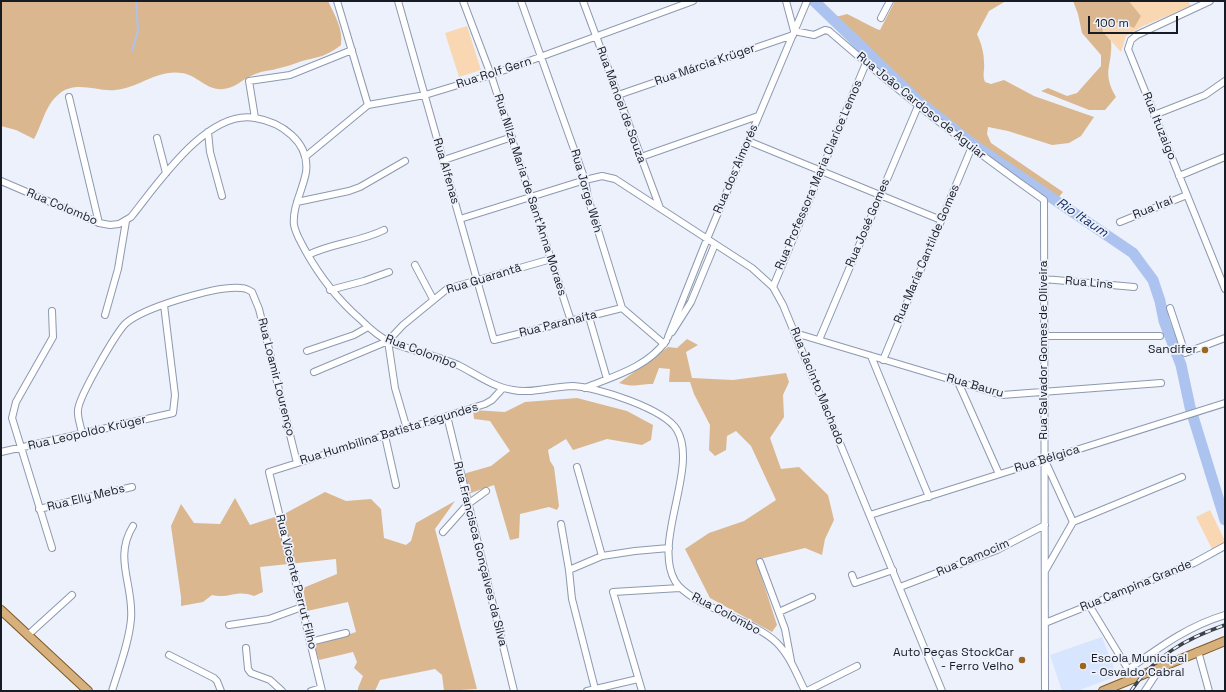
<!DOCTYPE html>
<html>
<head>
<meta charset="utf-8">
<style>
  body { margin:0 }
  #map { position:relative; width:1226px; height:692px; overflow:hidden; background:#ecf1fb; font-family:"Space Grotesk",sans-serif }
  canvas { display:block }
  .frame { position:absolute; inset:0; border:2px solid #171b24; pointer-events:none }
  .scale { position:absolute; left:1088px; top:16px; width:90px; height:18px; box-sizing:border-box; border:2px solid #171b24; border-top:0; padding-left:5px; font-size:12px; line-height:14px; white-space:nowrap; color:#171b24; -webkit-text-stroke:3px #ecf1fb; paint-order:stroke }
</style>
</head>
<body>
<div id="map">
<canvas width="1226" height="692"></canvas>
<div class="frame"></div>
<div class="scale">100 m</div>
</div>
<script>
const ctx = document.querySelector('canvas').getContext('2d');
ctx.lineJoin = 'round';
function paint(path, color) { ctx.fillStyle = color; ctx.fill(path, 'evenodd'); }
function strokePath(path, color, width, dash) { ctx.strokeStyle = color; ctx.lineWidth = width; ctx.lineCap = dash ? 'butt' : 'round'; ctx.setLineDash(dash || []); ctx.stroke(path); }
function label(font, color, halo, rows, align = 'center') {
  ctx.font = font + ' "Space Grotesk",sans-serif'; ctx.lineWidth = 3.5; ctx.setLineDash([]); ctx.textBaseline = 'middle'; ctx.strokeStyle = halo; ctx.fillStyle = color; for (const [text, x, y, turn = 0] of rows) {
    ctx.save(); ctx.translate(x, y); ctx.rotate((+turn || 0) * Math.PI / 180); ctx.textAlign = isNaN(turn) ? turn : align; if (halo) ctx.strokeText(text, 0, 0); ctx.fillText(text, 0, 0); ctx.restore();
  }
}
const built = new Path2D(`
  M1102 637 1117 676 1077 691H1062L1050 655Z`);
const green = new Path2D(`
  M1129 1H1188L1191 6 1143 26 1126 36 1121 52 1103 32 1102 26 1141 16Z
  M467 26 481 70 459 77 445 33Z
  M1210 510 1225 541 1212 549 1196 517Z`);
const forest = new Path2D(`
  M1 1H328C335 16 343 28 341 45 327 56 319 57 302 61 294 64 285 67 276 69 268 71 261 71 253 75 242 79 236 88 223 89 207 91 197 75 182 73 157 69 139 88 115 90 97 92 76 80 59 94 45 105 42 125 34 139L16 130 1 126Z
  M895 1H1006L989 11 977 34C981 43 984 52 984 63 985 70 982 74 985 82L991 84 1004 80 1034 96 1094 117 1081 136 1069 143 1052 145 1008 131 988 127 987 134 991 143 1063 192 1058 198 976 143 928 104 896 77 836 17 847 14C854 17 875 29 880 30Z
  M1073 1H1129L1141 16 1134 28 1121 22 1102 26 1103 32 1111 41C1113 66 1101 71 1116 97L1105 110H1089L1041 91 1048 88 1067 96 1077 93 1101 66V55L1082 33 1078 14Z
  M687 339 698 345 686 352 692 378 733 380 786 373 789 382 783 395 784 417 770 438 781 469 799 467 828 495 834 520 825 539 822 555 805 548 756 560 777 625 772 632 710 598 685 549 709 533 744 521 776 500 751 446 736 431 727 436 726 450 715 456 709 450 710 425 694 394 690 382H669L670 369 659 368 653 384C637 384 636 388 619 383L668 347 677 348Z
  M577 398 627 411 653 425 651 440 642 445 607 439 573 450 566 439 548 450 550 461 554 467 559 506 557 510 549 507 520 514 519 538 510 540 494 485 468 494 463 474 491 466 510 451 490 421 474 419 473 410 505 412 525 402Z
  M325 492 346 501 371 499 381 509 384 538 406 545 411 541 416 523 455 501 435 529 477 689 444 691 442 675 435 669 380 680 375 691H358V688L363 676 354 668 357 662 353 652 319 660 314 645 356 632 348 602 307 611 303 588 337 574 336 559 260 567 263 592 254 596C236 589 230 599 212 595L203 602 181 606V597L171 526 181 504 194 523 220 524 235 498 250 525 284 514Z`);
const stream = new Path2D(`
  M132 51 138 30 136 1`);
const river = new Path2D(`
  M814 1 917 100 974 145 1133 253 1153 280 1160 301 1164 321 1181 365 1190 407 1225 520`);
const minor = new Path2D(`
  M337 1 368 105
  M398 1 494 340 622 308
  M463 1 491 75 571 321
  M521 1 585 180 588 198 622 308 664 344
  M583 1 660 208
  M786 1 794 31 814 35 825 30 829 31C898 91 969 147 1044 200L1045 691
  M1210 1 1137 35 1131 40 1128 49 1225 289
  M881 18 890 1
  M618 95 793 35
  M69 97 99 223
  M1154 115 1205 95 1225 81
  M255 118 249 81 290 75 352 50
  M208 132 210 152 222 196
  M157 138 166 173
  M748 141 941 220
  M305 157 368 105 425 95 491 75 693 1
  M641 157 758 116
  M444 160 512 137
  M1179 176 1225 157
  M1 181 99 223 110 225 119 224 131 217C157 185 207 109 255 118 281 122 310 142 306 172 303 190 292 207 294 225 296 235 301 242 305 250 320 277 337 299 360 319 369 328 379 337 390 342 412 351 436 355 458 365 476 374 493 387 513 390 533 394 553 386 573 386 597 387 665 409 677 430 699 467 652 542 675 581 690 606 753 619 777 643 790 656 797 675 805 691
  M297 202 349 191 360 187 405 161
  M460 219 585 180 602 176 615 179 752 268 773 287 783 305 942 691
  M1120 222 1187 195
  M308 255C332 243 360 242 384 230
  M415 265 433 299
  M1044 279 1134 287
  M773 287 866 63
  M330 290 364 281 389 272
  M1170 308 1185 353 1225 338
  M105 315 118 269 126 221
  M589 317 607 379
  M672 332 691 302 715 244
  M795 333 1002 395 1161 383
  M1044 336H1160
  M668 337 707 239 807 1
  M819 340 918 106
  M388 341 395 388 407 429
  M307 351 354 335 368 327
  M871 356 929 497
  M883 360 971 149
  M314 372 388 341 403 325 447 289 551 259
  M958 382 999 474
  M585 388C614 376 646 368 666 341
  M447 416 514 691
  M82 434C81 426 77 417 78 410 79 396 115 335 125 324 142 308 218 285 241 288 245 288 249 290 252 292L259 309 297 463
  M385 436 396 485
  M1 452 173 413 175 395 164 305
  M1046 463 1073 522
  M577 467 602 556
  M39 509 132 487
  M870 515 1225 403
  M1073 522 1182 477
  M561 524 569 570 572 599 595 689
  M443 532 468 504 486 491
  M52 548 12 418 16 402 53 337 52 311
  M760 562 785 629 791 661
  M569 570 602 556 635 551 669 548
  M1045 571 1073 522
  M852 575 855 583 893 570
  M900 587 997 550 1045 525
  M1089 605 1134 679
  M779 612 812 597
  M1045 623 1194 563 1225 546
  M229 625 269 619 302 607
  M28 635 72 595
  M310 642 346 633
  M246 648 248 669 251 673 270 680 282 691
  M1198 651 1209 691
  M169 655 214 678 217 681 221 691
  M1129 669C1160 647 1188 626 1225 615
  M112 691C119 668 129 643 131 619 134 585 113 558 133 526
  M311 691 321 688
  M322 691 269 472 485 404 492 400 503 388
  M587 691 638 679
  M642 691 613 592 680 588
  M807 691 857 666
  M1145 691 1160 668`);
const major = new Path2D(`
  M1 610 88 691
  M1103 691 1225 641`);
const rail = new Path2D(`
  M1131 691C1153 657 1187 638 1225 625`);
const markers = [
  [1205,350,4,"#9b661e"],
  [1022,660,4,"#9b661e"],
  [1083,666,4,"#9b661e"]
];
const streetNames = [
  ["Rua Márcia Krüger",705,65,-19],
  ["Rua Rolf Gern",494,73,-18],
  ["Rua Manoel de Souza",621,105,70],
  ["Rua João Cardoso de Aguiar",921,106,39],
  ["Rua Ituzaigo",1159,126,68],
  ["Rua dos Aimorés",736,169,-67],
  ["Rua Alfenas",446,171,74],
  ["Rua Professora Maria Clarice Lemos",819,175,-67],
  ["Rua Jorge Weh",586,191,74],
  ["Rua Nilza Maria de Sant'Anna Moraes",530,195,72],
  ["Rua Colombo",62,207,23],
  ["Rua Iraí",1153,208,-22],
  ["Rua José Gomes",868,223,-67],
  ["Rua Maria Cantilde Gomes",927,254,-67],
  ["Rua Guarantã",484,279,-17],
  ["Rua Lins",1089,283,5],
  ["Rua Paranaíta",558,324,-14],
  ["Rua Salvador Gomes de Oliveira",1044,350,-90],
  ["Rua Colombo",421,352,21],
  ["Rua Loamir Lourenço",276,377,76],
  ["Rua Jacinto Machado",817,386,68],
  ["Rua Bauru",975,386,16],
  ["Rua Leopoldo Krüger",87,433,-13],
  ["Rua Humbilina Batista Fagundes",389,434,-17],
  ["Rua Bélgica",1047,459,-17],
  ["Rua Elly Mebs",86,498,-14],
  ["Rua Francisca Gonçalves da Silva",480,554,76],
  ["Rua Camocim",973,558,-23],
  ["Rua Vicente Perrut Filho",296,582,76],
  ["Rua Campina Grande",1136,586,-22],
  ["Rua Colombo",726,614,28]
];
const poiNames = [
  ["Sandifer",1197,350],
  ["Auto Peças StockCar",1014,653],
  ["- Ferro Velho",1014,667],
  ["Escola Municipal",1091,659,"left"],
  ["- Osvaldo Cabral",1091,673,"left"]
];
const waterNames = [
  ["Rio Itaum",1082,218,34]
];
paint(built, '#d7e5fe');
paint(green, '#f9d7b2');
paint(forest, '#dbb78f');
strokePath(stream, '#acc3ef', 2);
strokePath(river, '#acc3ef', 11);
strokePath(minor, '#8c99b0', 8);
strokePath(major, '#815926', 10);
strokePath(minor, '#fff', 6);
strokePath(major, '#d6b07d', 8);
strokePath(rail, '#3e424b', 3.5);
strokePath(rail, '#ecf1fb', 2, [6]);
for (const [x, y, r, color] of markers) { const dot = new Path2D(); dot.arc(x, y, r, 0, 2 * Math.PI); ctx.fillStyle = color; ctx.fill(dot); strokePath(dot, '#ecf1fb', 1.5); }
label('12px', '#171b24', '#ecf1fb', streetNames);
label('12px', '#171b24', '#ecf1fb', poiNames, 'right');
label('italic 13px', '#1a3368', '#ecf1fb', waterNames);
</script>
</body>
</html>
